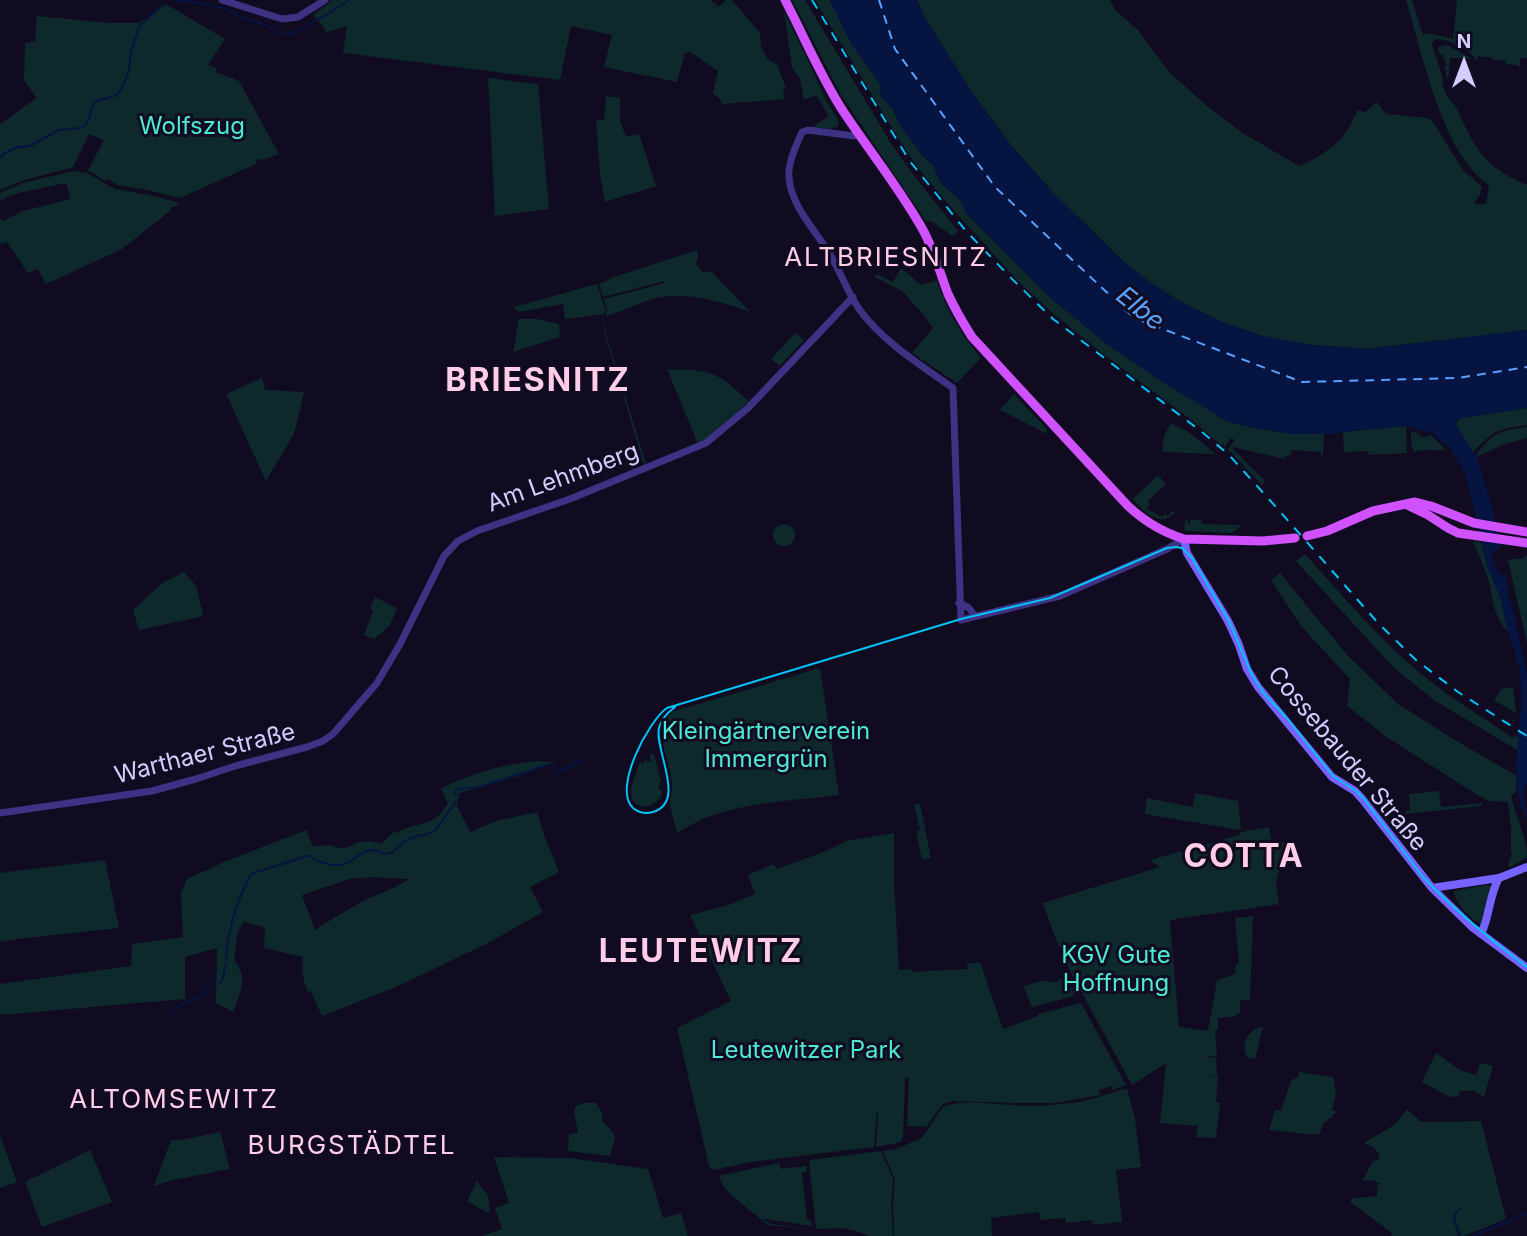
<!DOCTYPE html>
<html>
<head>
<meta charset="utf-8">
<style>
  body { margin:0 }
  #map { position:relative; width:1527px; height:1236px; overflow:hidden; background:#110b21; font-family:Inter,sans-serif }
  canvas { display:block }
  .north { position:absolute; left:1429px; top:28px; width:70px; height:70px; -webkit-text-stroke:5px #110b21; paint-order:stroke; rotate:0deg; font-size:19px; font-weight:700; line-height:28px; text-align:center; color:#d6cbff }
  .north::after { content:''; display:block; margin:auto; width:24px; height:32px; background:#d6cbff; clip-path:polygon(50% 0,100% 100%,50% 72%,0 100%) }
</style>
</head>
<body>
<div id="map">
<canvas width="1527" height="1236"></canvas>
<div class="north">N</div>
</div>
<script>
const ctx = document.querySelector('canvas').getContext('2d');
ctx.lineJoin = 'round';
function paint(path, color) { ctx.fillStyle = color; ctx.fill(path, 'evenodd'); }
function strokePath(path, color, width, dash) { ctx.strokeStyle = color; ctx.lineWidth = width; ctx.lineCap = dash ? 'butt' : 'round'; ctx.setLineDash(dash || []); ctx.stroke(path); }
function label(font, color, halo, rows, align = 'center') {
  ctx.font = font + ' Inter,sans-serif'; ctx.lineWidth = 6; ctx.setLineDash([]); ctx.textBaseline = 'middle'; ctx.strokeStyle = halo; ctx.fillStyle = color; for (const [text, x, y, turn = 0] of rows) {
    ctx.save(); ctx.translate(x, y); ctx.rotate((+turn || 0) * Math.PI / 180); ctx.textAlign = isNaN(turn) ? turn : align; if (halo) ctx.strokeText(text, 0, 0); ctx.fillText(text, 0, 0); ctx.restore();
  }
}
const green = new Path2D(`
  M333 0H710L719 7 726 0H732L760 33 761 47 767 58 777 65 786 88 783 89 785 99 722 104 720 99 713 93 718 71 689 51 687 53H685L677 82 604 67 612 35 571 26 560 80 343 53 347 26 325 33V29L313 15Z
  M792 0H805L892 145 916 178 958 231 953 236 932 222 925 220 841 95Z
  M815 0H830L851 43 882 87 880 95 893 109 898 122 923 156 933 165 941 183 961 201 966 213 1052 299 1108 345 1226 421 1251 427 1291 434H1324L1323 456H1321V452L1292 450 1291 455 1284 457 1285 459 1233 447 1232 448 1265 481 1262 485 1228 449 1235 440 1231 438 1225 447 1222 444 1221 445 1194 422 1107 357 1056 316 1018 281 948 204 919 169 900 141Z
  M917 0H1110L1116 11 1138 30 1169 72 1206 105 1241 132 1299 166C1315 159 1333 149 1344 135 1350 127 1353 118 1358 110L1365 112 1377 102 1386 114 1428 118 1433 122 1463 170 1482 187 1480 194 1474 204H1486L1489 185C1442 153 1422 53 1406 0H1412L1423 35 1428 33 1453 39 1457 0H1527V58H1519L1520 59V67L1517 65 1506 64 1505 60H1493V58L1478 56 1477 61C1471 49 1448 39 1435 39L1432 44 1443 79 1442 83C1444 88 1445 93 1448 98 1452 103 1456 105 1458 111 1476 151 1485 167 1527 185V330L1367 349 1312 345 1262 336 1222 322 1181 302 1151 283 1123 261 1054 194 1010 144 971 91 925 18Z
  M166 4 225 39 208 65 217 68 216 72 239 81 279 154 263 160 259 159 257 160 256 164 180 198 148 190 117 185 109 179 105 181 88 170 104 140 89 134 73 167 22 181 0 190V124L37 98 24 80 25 43 35 42 37 16 109 23H139Z
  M784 11C798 40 813 69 825 99 829 107 836 114 839 123L837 127 829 129 813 127 829 116 816 95 804 100 800 79 792 67Z
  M1443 45 1449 46 1472 59 1450 58 1448 80 1444 66H1447L1443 55H1440L1438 50 1439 47Z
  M488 78 538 84 549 209 495 216Z
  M606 96 620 98V121L626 137 639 134 656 186 605 202 600 174 596 119 604 120Z
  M75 171 87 173 115 189 149 195 180 203 170 209V211L122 249 46 284 38 269 28 273 7 242 0 244V218L3 221 23 211 71 199 66 183 18 193 0 200V193L22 183Z
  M697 250 698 258 696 264 703 273 711 271 750 312C720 301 684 290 652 299 636 304 622 312 606 316L607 310 604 299 665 283V281L603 297 599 284 614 277Z
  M901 268 921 285 937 281C947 310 961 335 981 358L957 383 912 353 933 328 924 315 902 291 875 277 876 274 893 282Z
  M597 284 606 311 604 314 565 319 563 304 519 312 513 307Z
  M519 319H537L559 324 560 337 513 352Z
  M602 324H603L646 464 644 465Z
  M795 333 804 340 780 366 771 359Z
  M667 369C682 370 698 369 712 374 726 379 738 392 749 401 733 417 717 433 698 444Z
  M262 378 265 390 304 392 294 434 266 481 226 394Z
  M1014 394 1046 428 1047 434 1000 410Z
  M1527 408V425C1497 429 1494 431 1473 452L1456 426 1458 420 1463 418Z
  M1171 423 1187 431 1216 454 1162 452 1164 436Z
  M1406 426 1407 453 1369 455 1368 451 1344 452 1343 432Z
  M1527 427V438L1505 444 1478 456 1477 454C1491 433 1503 430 1527 427Z
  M1411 432 1417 433 1424 438 1431 435 1446 450H1426L1414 452 1411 445Z
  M1158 475 1166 484 1148 501 1150 505 1147 509 1162 517 1165 513 1168 516 1173 511 1175 513C1158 528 1145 512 1133 499Z
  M1186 515V519L1190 524V520H1201L1202 524 1242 525 1232 533 1186 531H1184Z
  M773 535a11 11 0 1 1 22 0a11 11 0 1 1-22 0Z
  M1473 541 1481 542 1488 568 1500 596 1508 631C1493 619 1493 596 1488 579 1484 566 1478 554 1473 541Z
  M1305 554C1342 595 1378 638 1420 673 1449 697 1482 717 1513 738L1515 735 1519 738V744L1527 756 1434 700 1394 668 1296 561Z
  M1527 555V643L1508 560 1524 558Z
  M184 572 197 587 203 616 139 630 133 610 161 584Z
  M1280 573 1348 656 1397 703 1453 739 1517 776 1516 792 1511 796C1515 817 1527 836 1527 857L1511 867 1508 866 1510 858 1513 854 1511 853V831L1513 830 1511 829 1508 802 1489 801 1476 794 1388 738 1347 706 1350 679 1301 626 1271 580Z
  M375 597 397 608 390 625 374 639 364 635 373 611 370 609Z
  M820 668 839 795C797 800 733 803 697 822 690 825 684 829 677 833 675 823 670 810 670 800 671 794 673 789 672 783 670 759 652 733 672 712Z
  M1513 687 1516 713 1494 700 1501 689Z
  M650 754H654L661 782 659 783V790H663C659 809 634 813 631 794 630 788 638 769 640 761L641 763H644V756L646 762 651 761Z
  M537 761 555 762 516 777 459 793 457 806 470 832 496 821 537 812 545 838 559 872 530 887 543 912 490 942 396 987 322 1016 311 991 308 992C302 979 302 970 303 957L264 948 265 927 244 922 238 931 234 960C249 978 240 992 233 1012L216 1003 217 948 185 957V999L0 1015V984L131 966 132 944 183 937 181 894 187 879 224 862 306 830 313 846 330 845 343 849 359 842 371 841 381 844 395 831 397 833C409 824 425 826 437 817 441 814 445 808 448 803L441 788C474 773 501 764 537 761ZM373 877 409 879C395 889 379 893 363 901 347 910 330 920 315 930L302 895 350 879Z
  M1439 791 1441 807 1482 803V806L1405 814V811L1410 810 1409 794Z
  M1195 793 1238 801 1241 830 1145 814 1147 798 1193 807Z
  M920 804 931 858 922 860 916 831 920 830 914 805Z
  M1269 827 1272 843 1284 842 1282 858 1276 883 1279 904 1170 920 1179 1027 1208 1031 1217 980 1235 974 1236 964 1239 963 1235 918 1253 916 1250 1001 1240 1000V1013L1233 1017 1218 1018V1030L1215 1031 1217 1055 1206 1057 1207 1058 1216 1057 1217 1075H1205L1218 1076 1216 1102 1220 1103 1216 1138 1196 1137 1198 1126 1160 1123 1166 1063 1132 1085 1071 973 1055 937 1043 903 1160 867 1150 860 1239 835 1241 832Z
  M894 833V884L899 970 912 969V972L969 969 966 964 980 962 1003 1029 1038 1016V1014L1081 1003 1126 1085 1113 1090 1111 1086 1099 1090 1100 1095 1054 1103H1013L952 1101 942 1105 926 1127 907 1126 909 1078H905L903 1137 901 1142 876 1147 878 1112 877 1111 874 1147 751 1162 713 1170 709 1166 677 1028 731 1001 690 915 729 905 755 894 748 875 774 864 777 869 826 851 847 841Z
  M105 860 119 928 26 938 0 942V873Z
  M1485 885 1492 886 1481 924C1469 918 1456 904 1454 891Z
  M1065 976 1074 994 1073 996 1032 1007 1023 986 1042 981 1056 982Z
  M1260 1027H1263L1255 1059 1249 1058 1246 1055C1242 1042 1247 1032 1260 1027Z
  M1436 1053 1460 1070 1476 1075 1480 1063 1493 1066 1484 1097 1474 1091H1460L1459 1096 1450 1097 1422 1082Z
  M1299 1072 1333 1077 1336 1094 1332 1110 1338 1112 1334 1114 1331 1119H1328L1326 1122H1324L1319 1135 1269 1130 1275 1110 1281 1111 1291 1081 1299 1076Z
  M1127 1088 1135 1119 1141 1167 1116 1170 1122 1222 1093 1225 1092 1220 1066 1223 1065 1218 1040 1220 1039 1212 991 1218 992 1236H894L893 1204 895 1180 883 1151 896 1149 922 1138 942 1108C958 1098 995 1105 1013 1105 1029 1106 1046 1106 1063 1104 1085 1102 1106 1095 1127 1088Z
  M584 1103H596L601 1111 603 1122 614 1133 615 1138 610 1156 568 1151 569 1134 578 1133 574 1111 576 1106Z
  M1407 1109 1421 1122 1481 1121 1506 1219 1464 1236H1459L1455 1224 1458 1236H1391L1392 1233 1350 1202 1353 1198 1377 1196V1185L1381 1184 1372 1180 1362 1181 1373 1161 1380 1159C1379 1150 1372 1146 1364 1143L1394 1125Z
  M220 1132 230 1169 173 1180 154 1186 171 1140H181Z
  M0 1135 17 1182 0 1188Z
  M90 1150 112 1202 42 1227 25 1182Z
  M881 1151 893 1179 891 1203 893 1236H868L857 1231 842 1228 816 1229 809 1160Z
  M494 1157 569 1158 648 1169 663 1218 681 1213 688 1236H481L502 1229 495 1208 509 1203Z
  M779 1163 781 1169 806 1166 807 1171 802 1172 807 1220 811 1221 812 1226 765 1219 763 1220 772 1224 810 1229 768 1225 732 1196 724 1187 719 1176Z
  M477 1181 488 1196 490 1210 488 1213 467 1201Z`);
const water = new Path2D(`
  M830 0H917L925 18 971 91 1010 144 1054 194 1123 261 1151 283 1181 302 1222 322 1263 336 1312 345 1367 349 1527 330V408L1463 418 1458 420 1456 425 1477 458 1481 469 1502 545 1490 556 1499 574 1506 575 1508 595 1513 610 1527 675V783C1519 793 1527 806 1527 818 1509 789 1519 747 1520 714L1522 703 1520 670 1505 620 1500 596 1488 568 1465 473 1450 448 1435 436 1436 434 1406 426 1343 432 1334 434H1291L1251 427 1226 421 1158 379 1108 345 1052 299 966 213 961 201 941 183 933 165 923 156 898 122 893 109 880 95 882 87 851 43Z`);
const stream = new Path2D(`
  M177 1 194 2 223 8 243 18 268 26 278 33 285 34 296 32 331 12 349 0
  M0 158 5 153 18 147 30 146 59 130 82 128 89 120 92 106 97 101 117 95 121 89 128 74 131 52 139 27 163 3
  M553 766 560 771 581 761
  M456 796 455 792 457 789 479 787 551 764
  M313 858C321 863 338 868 347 863 361 856 367 844 385 854 396 853 397 847 405 841 413 835 426 836 435 831L457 800
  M226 960C228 930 237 900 251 874L307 856H311
  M219 983 222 981 226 964
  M171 1012 175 1008 199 997 213 983
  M1460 1236C1457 1225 1448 1216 1460 1209
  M1472 1236 1527 1214`);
const ferry = new Path2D(`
  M879 0 895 49 995 187 1134 318 1302 382 1458 378 1527 367`);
const tertiary = new Path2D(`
  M222 0 282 19 298 17 325 0
  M859 134 854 136 808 130 802 132C797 144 787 164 789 178 791 204 812 227 826 248 839 267 846 290 859 309 882 341 922 366 953 388L961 620 1060 596 1167 549 1184 539
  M959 603 969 608 975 616
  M0 813 152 791 196 779 235 766 307 747 323 741 333 734 377 683 400 644 444 556 458 541 477 531 570 499 706 443 748 408 853 297`);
const secondary = new Path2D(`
  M1184 539 1187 553 1228 621 1239 645 1247 669 1258 687 1332 777 1355 791 1363 800 1432 888 1472 927 1527 968
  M1432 888 1499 878 1527 867
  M1481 934C1490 916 1489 895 1499 878`);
const primary = new Path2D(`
  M785 0C805 38 821 78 845 114 871 153 900 189 923 230 934 250 940 273 948 294 955 309 963 323 972 337L1128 506C1144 521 1162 532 1184 539L1263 541 1295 538
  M1405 504 1428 515 1448 528 1458 533 1527 543
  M1307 536 1327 531 1373 511 1415 502 1431 506 1474 523 1527 532`);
const tram = new Path2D(`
  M675 707C667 713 661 719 659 728 654 750 687 802 653 812 646 814 639 813 633 808 612 789 649 720 667 708L961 619 1050 598 1167 548 1176 547 1182 548 1192 558 1229 621 1252 675 1265 695 1285 716 1333 776 1356 791 1364 799 1423 877C1455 911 1490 939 1527 967`);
const rail = new Path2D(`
  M812 0 909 160 966 231 1009 276 1053 319 1202 432 1229 455 1276 507 1378 623 1416 660 1458 692 1527 736`);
const parkNames = [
  ["Wolfszug",192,127],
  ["Kleingärtnerverein",766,732],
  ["Immergrün",766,760],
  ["KGV Gute",1116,956],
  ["Hoffnung",1116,984],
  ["Leutewitzer Park",806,1051]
];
const streetNames = [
  ["Am Lehmberg",563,478,-20],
  ["Warthaer Straße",205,754,-14],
  ["Cossebauder Straße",1347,759,50]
];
const neighbourhoodNames = [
  ["ALTBRIESNITZ",886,258],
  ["ALTOMSEWITZ",174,1100],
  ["BURGSTÄDTEL",352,1146]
];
const waterNames = [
  ["Elbe",1140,309,39]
];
const districtNames = [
  ["BRIESNITZ",538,381],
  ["COTTA",1244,857],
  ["LEUTEWITZ",701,952]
];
paint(green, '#0d292b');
paint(water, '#051440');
strokePath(stream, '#051440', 2);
strokePath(ferry, '#59a1ff', 2, [9, 7]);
strokePath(tertiary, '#3d3284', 7);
strokePath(secondary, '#7662ff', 8);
strokePath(primary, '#d052ff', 9);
strokePath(tram, '#00c3f6', 2);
strokePath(rail, '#00c3f6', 2, [10, 9]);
label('24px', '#4de9d2', '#110b21', parkNames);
label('24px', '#d6cbff', '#110b21', streetNames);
ctx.letterSpacing = '2px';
label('26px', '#ffcde7', '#110b21', neighbourhoodNames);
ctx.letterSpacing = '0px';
label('italic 26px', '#59a1ff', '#110b21', waterNames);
ctx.letterSpacing = '2px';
label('bold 32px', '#ffcde7', '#110b21', districtNames);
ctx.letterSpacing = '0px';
</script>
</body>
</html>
